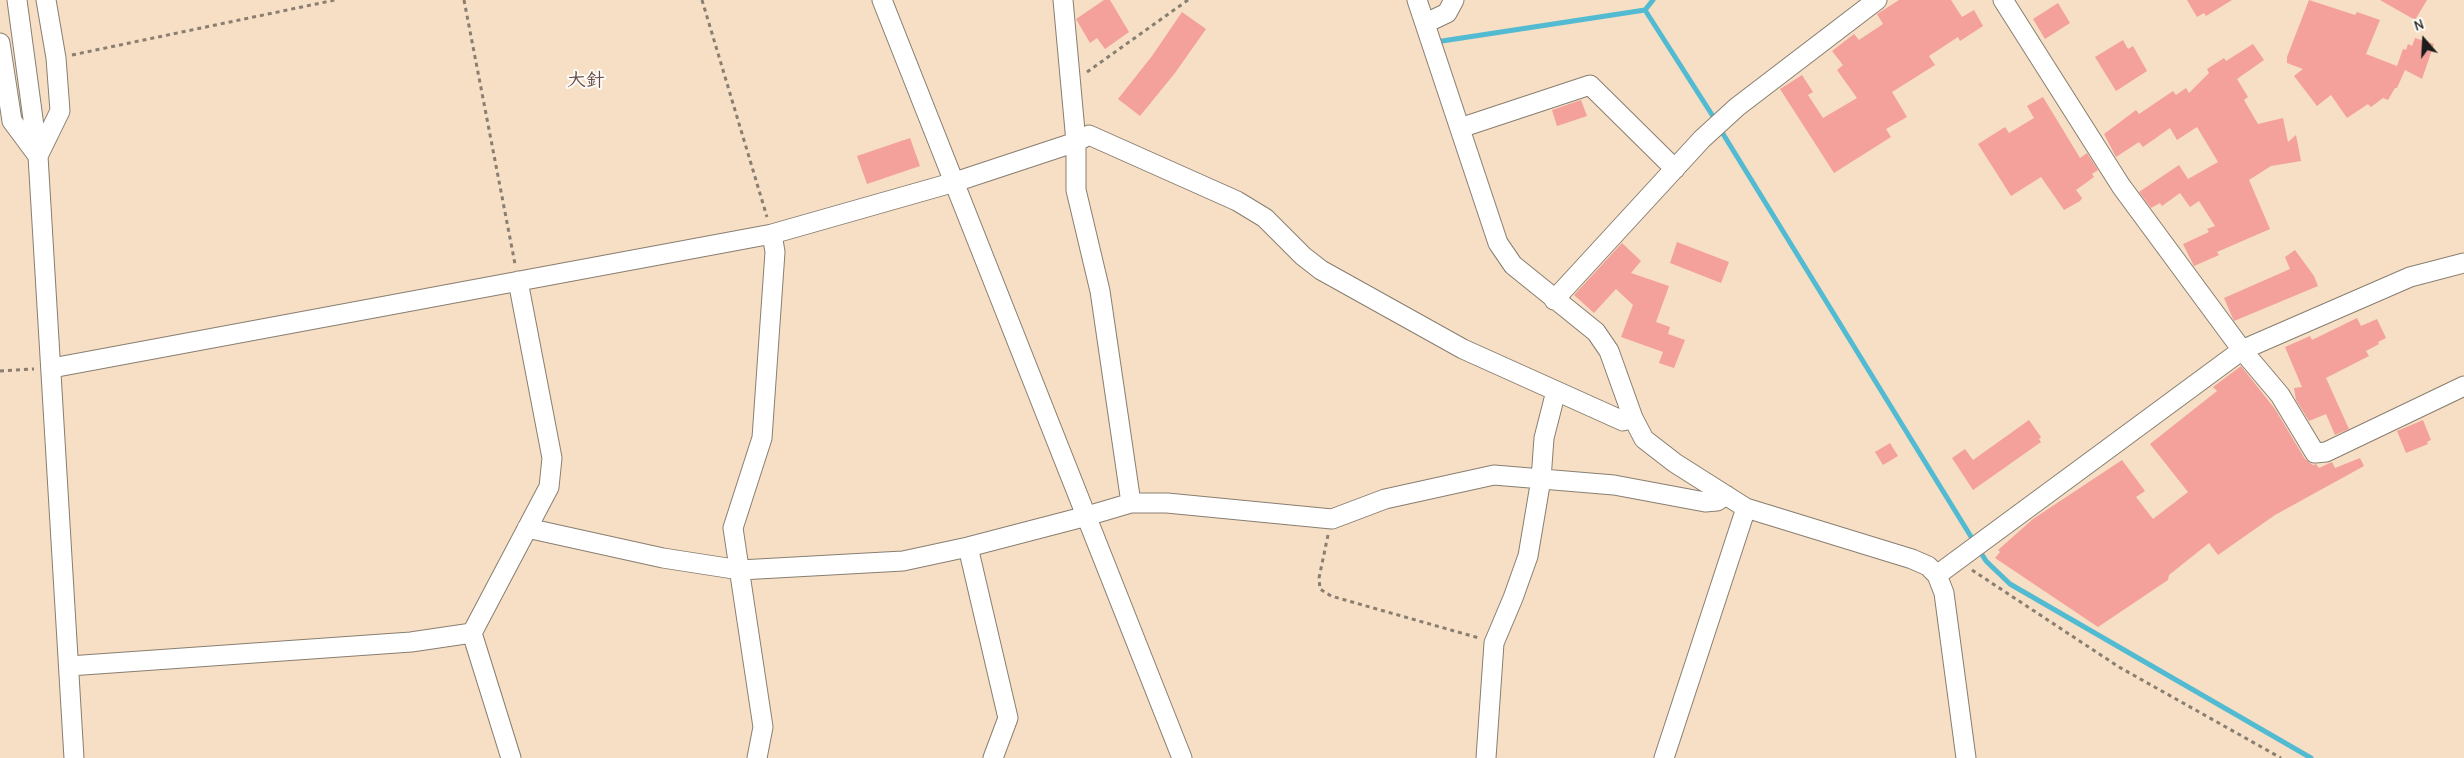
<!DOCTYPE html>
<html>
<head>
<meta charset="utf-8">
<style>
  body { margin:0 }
  #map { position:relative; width:2464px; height:758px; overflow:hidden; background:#f6dfc5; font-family:"Comic Neue",sans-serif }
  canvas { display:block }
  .north { position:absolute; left:2399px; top:15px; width:50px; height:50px; -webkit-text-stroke:4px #fdfcf7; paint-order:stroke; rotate:341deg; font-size:14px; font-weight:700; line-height:20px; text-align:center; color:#1c1c1c }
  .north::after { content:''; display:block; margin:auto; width:18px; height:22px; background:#1c1c1c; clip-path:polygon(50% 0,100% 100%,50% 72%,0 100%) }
</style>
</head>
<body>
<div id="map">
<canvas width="2464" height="758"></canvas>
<div class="north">N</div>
</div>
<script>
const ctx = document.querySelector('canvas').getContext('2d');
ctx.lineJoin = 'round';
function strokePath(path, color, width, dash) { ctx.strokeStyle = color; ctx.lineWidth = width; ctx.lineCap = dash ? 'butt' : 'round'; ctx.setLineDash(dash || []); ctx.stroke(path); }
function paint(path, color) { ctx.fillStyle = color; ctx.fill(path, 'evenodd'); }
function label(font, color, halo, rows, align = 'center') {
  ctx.font = font + ' "Comic Neue","Klee One",sans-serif'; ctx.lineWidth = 4; ctx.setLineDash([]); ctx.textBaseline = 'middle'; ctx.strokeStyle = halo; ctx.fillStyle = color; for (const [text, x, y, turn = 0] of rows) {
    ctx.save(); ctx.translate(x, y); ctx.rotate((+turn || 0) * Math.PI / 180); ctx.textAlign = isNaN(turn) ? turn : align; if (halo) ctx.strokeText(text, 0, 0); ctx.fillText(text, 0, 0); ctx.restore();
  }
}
const stream = new Path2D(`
  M1645 10 1716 121
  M1442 41 1645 10 1653 0
  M1720 129 1986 561 2010 584 2311 758`);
const building = new Path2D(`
  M1104 0H1110L1129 32 1105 49 1097 38 1090 43 1076 19Z
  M1899 0H1951L1962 17 1974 10 1983 26 1960 41 1958 37 1929 56 1935 65 1892 92 1907 117 1886 129 1891 137 1834 173 1780 89 1802 75 1813 92 1808 95 1823 118 1857 98 1837 70 1843 65 1832 51 1854 34 1859 40 1883 24 1877 14Z
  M2187 0H2232L2206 16 2204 13 2197 17Z
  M2309 0 2355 15 2357 12 2380 20 2366 54 2397 66 2403 49 2406 50 2408 44 2412 46 2415 38 2434 44 2422 79 2405 70 2397 88H2395L2388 100 2383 98 2371 107 2368 104 2347 118 2331 95 2317 106 2294 76 2303 69 2287 63V57Z
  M2380 0H2427L2415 20Z
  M2058 3 2070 23 2045 39 2033 19Z
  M1182 12 1206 29 1175 73 1140 116 1118 99 1152 56Z
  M2123 40 2128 49 2133 46 2147 71 2116 91 2095 57Z
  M2253 44 2264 60 2237 79 2248 97 2244 100 2258 124 2283 118 2288 142 2296 135 2301 161 2271 166 2249 180 2270 229 2217 252 2219 255 2194 266 2183 244 2209 232 2207 229 2215 226 2199 201 2190 207 2180 193 2162 206 2160 203 2151 208 2139 192 2179 165 2188 179 2218 162 2197 127 2177 140 2170 128 2143 147 2139 142 2116 157 2104 134 2136 110 2139 114 2173 91 2176 95 2186 88 2189 93 2209 73 2207 69 2224 58 2226 61Z
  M2043 97 2080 158 2087 153 2098 170 2092 174 2094 177 2076 190 2082 198 2080 201 2064 210 2041 177 2011 196 1978 144 2005 127 2009 133 2034 118 2027 106Z
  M1581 100 1587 116 1557 126 1552 110Z
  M910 138 920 166 867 184 857 156Z
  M1677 242 1729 262 1721 283 1670 263Z
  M1622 243 1641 261 1631 273 1669 286 1656 322 1670 327 1668 334 1685 340 1674 368 1659 363 1663 352 1621 337 1633 305 1616 289 1594 313 1574 295Z
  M2295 250 2314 276 2318 286 2234 321 2224 298 2290 269 2285 257Z
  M2357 318 2361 326 2377 319 2386 338 2378 342 2379 344 2366 351 2369 356 2326 378 2349 429 2335 435 2326 414 2309 421 2296 400 2294 388 2302 387 2285 347 2310 336 2312 340Z
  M2241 366 2275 409 2305 459 2313 465 2316 464 2319 468 2332 462 2335 468 2360 458 2364 466 2275 515 2218 555 2209 543 2169 575 2168 580 2098 627 1995 558 2000 552 1998 550 2033 519 2122 460 2145 491 2136 497 2153 519 2188 492 2150 444 2217 391 2213 387Z
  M2029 420 2041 437 2039 439 2041 442 1973 490 1952 458 1965 449 1973 460Z
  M2423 420 2431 440 2427 442 2428 444 2406 453 2397 431Z
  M1890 443 1898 456 1883 465 1875 452Z`);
const path = new Path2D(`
  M464 0 515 264
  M702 0 767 217
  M72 55 335 0
  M1087 72 1188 0
  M0 371 34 369
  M1328 535 1319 578 1320 589 1331 596 1479 638
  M1972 570 2119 667 2281 758`);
const minor = new Path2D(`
  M17 0 38 156 74 758
  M882 0 1182 758
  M1063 0 1076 142V190L1100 291 1131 503
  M1417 0 1498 243 1513 265 1596 332 1609 351 1633 418 1644 439 1675 463 1746 508 1912 559 1928 566 1937 575
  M2003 0 2121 186 2242 350 2280 395 2315 453 2326 452 2464 386
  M1426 23 1447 13 1454 0
  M0 43 12 121 38 156 60 111 56 58 46 0
  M1460 128 1590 85 1675 169
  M1554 300 1702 139 1737 107 1877 0
  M52 368 772 234 955 182 1076 142 1089 135 1237 201 1265 218 1303 256 1321 270 1463 349 1623 421 1633 418
  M527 528 663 558 740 570 903 561 968 547 1087 516 1131 503H1167L1332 519 1385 499 1494 475 1614 485 1705 502 1717 501 1726 495
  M968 547 1008 718 993 758
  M69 666 411 642 472 633
  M511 758 472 633 549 487 552 458 518 281
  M757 758 763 727 733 528 762 438 775 252 772 234
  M1486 758 1494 643 1513 598 1528 556 1541 479 1544 438 1556 391
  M1664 758 1746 508
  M1966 758 1944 593 1937 575 2242 350 2410 277 2464 263`);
const quarterNames = [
  ["大針",586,81]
];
strokePath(stream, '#53bbd1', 5);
paint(building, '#f4a09b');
strokePath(minor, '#897e70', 21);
strokePath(path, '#897e70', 3, [4, 4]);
strokePath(minor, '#fff', 19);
label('bold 19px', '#684a48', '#fdfcf7', quarterNames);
</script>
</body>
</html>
